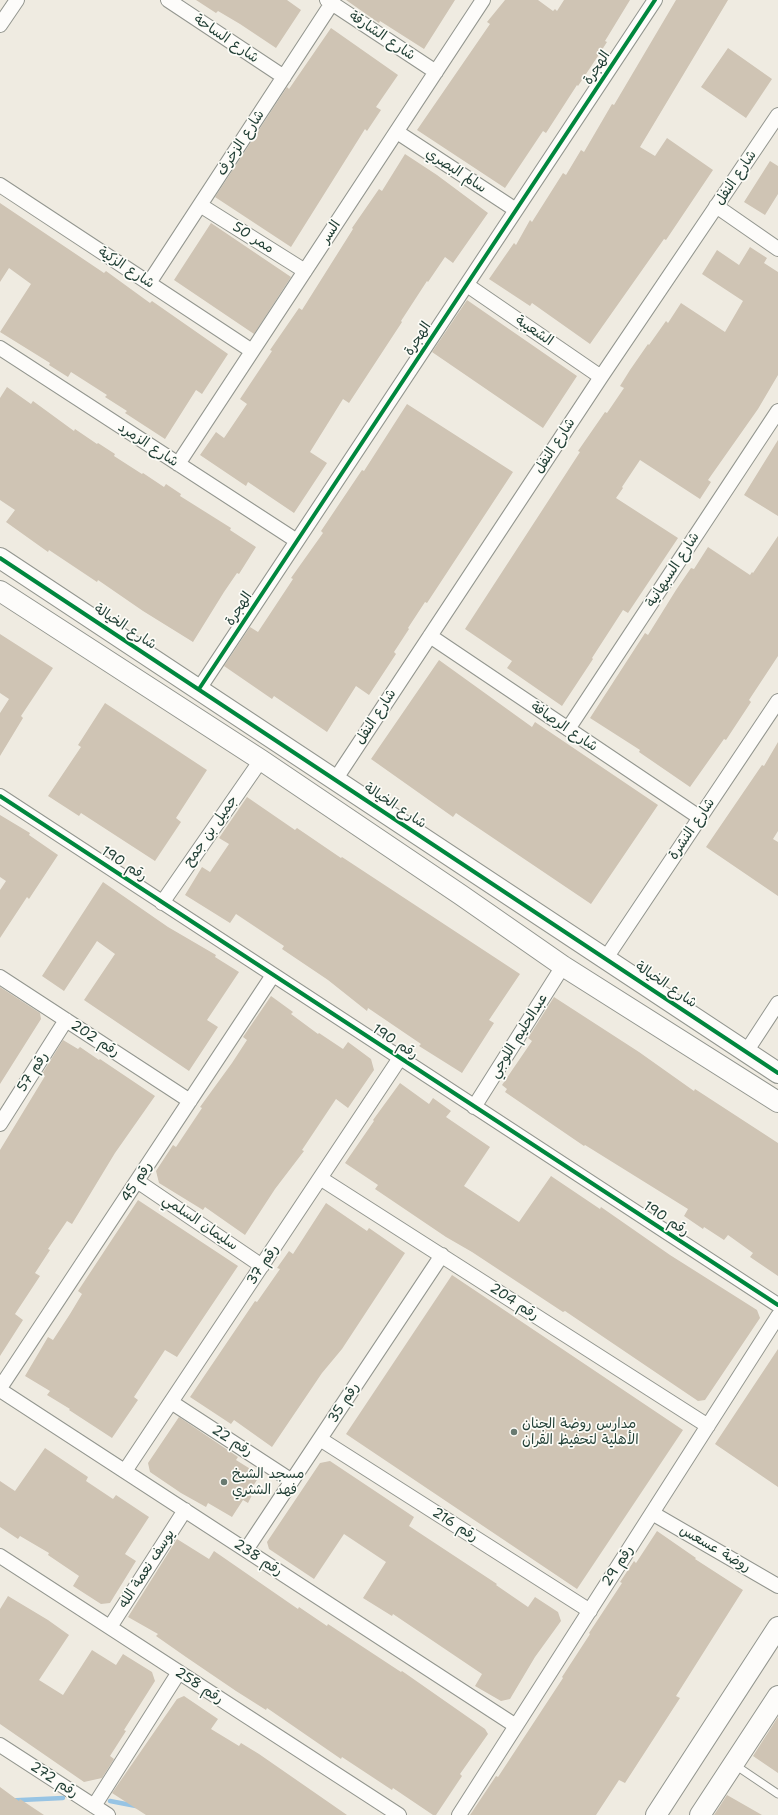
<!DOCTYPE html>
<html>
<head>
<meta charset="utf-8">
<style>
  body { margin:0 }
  canvas { display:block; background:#efebe1 }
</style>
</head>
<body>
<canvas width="778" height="1815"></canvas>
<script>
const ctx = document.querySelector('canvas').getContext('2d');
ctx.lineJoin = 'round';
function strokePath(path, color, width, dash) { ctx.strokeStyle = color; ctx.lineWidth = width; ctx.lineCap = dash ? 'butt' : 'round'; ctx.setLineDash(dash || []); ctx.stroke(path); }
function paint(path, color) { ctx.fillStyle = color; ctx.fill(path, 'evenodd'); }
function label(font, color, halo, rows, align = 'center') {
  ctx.font = font + ' "Shantell Sans","Playpen Sans Arabic",sans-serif'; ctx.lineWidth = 3.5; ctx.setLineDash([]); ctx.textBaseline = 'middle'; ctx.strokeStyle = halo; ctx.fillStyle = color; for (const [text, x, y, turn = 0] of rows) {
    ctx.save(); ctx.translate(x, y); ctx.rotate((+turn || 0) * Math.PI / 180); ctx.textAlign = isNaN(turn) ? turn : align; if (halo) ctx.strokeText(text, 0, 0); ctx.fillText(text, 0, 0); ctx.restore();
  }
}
const stream = new Path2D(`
  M0 1801 63 1798
  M110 1801 136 1806`);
const building = new Path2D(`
  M196 0H287L301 10 276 48 240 24 218 11 216 13Z
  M346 0H455L424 49 380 21 379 23Z
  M505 0H538L553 11 555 9 557 11 564 0H630L605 41 607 42 596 59 578 86 577 85 546 133 543 131 505 188 417 130 490 24 487 22Z
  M676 0H728L640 147 655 156 667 138 713 170 666 240 664 239 590 344 532 303 530 306 489 279 514 243 516 245 530 220 532 222 563 173 566 175 581 150 584 152 612 104 614 105Z
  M331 28 398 75 376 107 381 110 367 131 365 129 291 247 215 197 287 87 289 89Z
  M728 48 772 79 746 118 701 87Z
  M405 154 437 175 488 213 453 263 445 257 428 282 427 281 401 321 402 322 349 403 343 399 310 452 327 463 294 513 248 482 246 486 200 455 216 432 224 438 247 404 240 399 272 351 270 350 299 308 302 310 353 229 352 228 379 189 382 191Z
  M770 161 778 166V194L765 215 744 202Z
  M0 203 104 273 106 271 150 303 152 301 228 354 202 394 196 390 165 439 125 413 127 411 105 397 107 395 71 372 68 377 49 365 50 363 0 332 31 284 9 268 0 282Z
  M211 223 291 277 254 334 174 280Z
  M750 247 767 258 764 263 778 272V375L758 409 708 480 711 482 700 499 640 460 622 487 623 488 616 498 678 538 628 613 623 610 592 658 593 659 562 706 507 668 512 661 465 629 580 452 578 451 605 412 607 413 624 388 620 386 630 370 648 344 649 345 666 321 668 323 681 303 725 332 743 301 702 274 717 250 739 265Z
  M467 300 577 376 543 428 432 352Z
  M7 387 31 404 33 401 74 431 75 429 97 444 98 443 115 454 114 456 142 474 143 473 164 487 166 484 181 494 180 496 231 528 230 530 256 547 239 574 237 573 224 592 193 642 143 611 98 580 97 582 49 550 48 552 6 522 15 510 0 500V398Z
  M407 404 513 472 427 603 425 602 408 628 409 629 394 652 396 654 369 695 356 686 327 732 274 696 272 699 224 666 250 627 258 632 293 579 291 578 323 533 321 531 362 470 364 471Z
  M778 440V516L744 495Z
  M778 536V656L749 700 751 702 726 740 724 739 690 787 639 752 640 750 590 718 645 633 648 635 676 590 691 568 694 569 708 547 750 575 752 572 753 573Z
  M0 634 53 668 21 716 23 718 0 756V713L9 699 0 693Z
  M439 660 532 727 535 722 658 805 591 904 456 813 453 817 371 759Z
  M105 703 207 770 176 818 181 822 155 861 81 813 79 816 48 796 81 747 78 745Z
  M778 742V831L773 839 778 842V896L706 847 762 765 764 766Z
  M247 797 295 830 297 828 341 858 342 857 520 974 489 1020 494 1023 462 1073 419 1046 421 1044 368 1008 367 1011 328 980 282 949 284 946 236 914 230 923 185 895 202 867 210 872 229 844 219 838Z
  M0 815 30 833 29 835 58 855 29 899 27 897 0 938V890L6 881 0 877Z
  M103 882 168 927 216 955 215 957 239 972 207 1020 218 1027 189 1071 84 1000 115 954 97 941 64 991 42 976Z
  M0 987 40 1013 41 1019 0 1084Z
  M271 996 293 1012 291 1014 318 1034 319 1033 343 1049 348 1042 371 1059 374 1070 348 1108 336 1099 302 1150 304 1151 275 1189 245 1235 205 1207 203 1210 159 1183 156 1171 173 1145 176 1147 202 1108 200 1107 232 1063 247 1040 243 1037Z
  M554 997 639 1052 694 1091 695 1089 778 1143V1276L750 1257 753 1253 728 1235 724 1240 704 1227 703 1229 684 1216 688 1209 585 1145 584 1146 505 1092 507 1089 502 1085 532 1041 528 1038Z
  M63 1040 78 1049 80 1047 99 1060 100 1059 155 1096 115 1153 72 1224 67 1221 48 1249 50 1250 35 1273 40 1276 15 1314 23 1320 0 1356V1150L45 1076 42 1074Z
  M400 1083 429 1104 433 1098 451 1111 446 1117 490 1147 464 1186 519 1222 551 1176 600 1209 601 1207 670 1255 757 1310 760 1318 705 1400 698 1401 565 1311 563 1312 472 1252 446 1237 375 1189 378 1185 345 1163 374 1121 373 1120Z
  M138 1200 238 1266 177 1357 165 1350 134 1397 138 1400 112 1438 69 1410 70 1409 47 1395 50 1391 25 1376 48 1337 53 1340 70 1314 82 1294 78 1291Z
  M326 1203 367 1231 369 1228 405 1253 342 1349 322 1373 272 1447 234 1420 231 1424 190 1397 255 1301 257 1302 280 1269 277 1268 289 1251 293 1254Z
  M452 1275 683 1430 577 1589 346 1434Z
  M778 1349V1487L715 1444Z
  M179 1417 238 1457 236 1460 260 1475 250 1491 253 1493 248 1503 243 1500 232 1517 208 1503 206 1507 181 1493 150 1472 148 1463Z
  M45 1448 88 1477 86 1481 113 1499 116 1495 149 1517 125 1554 136 1561 110 1603 101 1604 73 1586 79 1576 48 1555 49 1553 20 1536 18 1539 0 1527V1481L15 1491Z
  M330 1461 414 1517 409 1526 497 1584 496 1585 528 1607 535 1597 558 1612 561 1621 535 1657 510 1699 501 1701 475 1686 482 1674 393 1614 392 1616 363 1598 386 1562 344 1534 314 1579 269 1549 267 1542 320 1463Z
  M657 1531 696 1558 695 1559 743 1590 676 1696 680 1698 625 1783 619 1780 596 1815H470L496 1776 498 1777 563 1678 562 1677 590 1634 589 1633 622 1583 620 1582 634 1561 636 1563Z
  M177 1539 209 1559 214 1551 298 1609 299 1607 327 1626 328 1624 401 1672 402 1671 485 1729 488 1734 460 1774 462 1776 436 1815H433L393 1788 392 1790 342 1757 341 1759 267 1708 266 1710 236 1691 186 1657 156 1636 158 1634 128 1617Z
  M8 1596 48 1620 69 1635 39 1680 63 1695 92 1650 116 1665 123 1654 152 1672 155 1681 124 1730 126 1731 110 1756 114 1759 102 1778 84 1782 0 1724V1609Z
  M184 1696 218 1719 211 1729 239 1746 241 1743 259 1754 347 1815H146L112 1793 177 1699Z
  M778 1717V1773L753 1756Z
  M0 1787 19 1801 20 1799 44 1815H0Z
  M727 1795 762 1815H714Z`);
const lane = new Path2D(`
  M735 1765 778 1794`);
const street = new Path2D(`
  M168 0 284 77
  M327 0 436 72
  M0 25 17 0
  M397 132 516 210
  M0 185 252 351
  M200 205 305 271
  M716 206 778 249
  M149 283 332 3
  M467 285 601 377
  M0 348 297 541
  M178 464 483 0
  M430 636 699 817
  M199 689 655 0
  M568 729 778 411
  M335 780 601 377 778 115
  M0 796 778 1305
  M162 903 261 760
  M606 958 778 701
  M0 977 190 1101
  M746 1052 778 1003
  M474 1107 563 966
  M0 1124 66 1020
  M320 1178 708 1426
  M137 1181 262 1266
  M0 1388 273 975
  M0 1390 516 1726
  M171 1402 292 1481
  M320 1439 590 1611
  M125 1471 400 1058
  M652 1513 778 1586
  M246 1550 442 1255
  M0 1556 399 1815
  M110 1627 185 1510
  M0 1745 108 1815
  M94 1806 179 1672
  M459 1815 778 1316`);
const secondary = new Path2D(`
  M0 558 778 1073
  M0 591 261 760 461 895 563 966 778 1102
  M656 1815 778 1627
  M700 1815 778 1696`);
const cycleway = new Path2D(`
  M0 558 778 1073
  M199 689 655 0
  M0 796 778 1305`);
const markers = [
  [514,1432,4,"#687a71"],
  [224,1482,4,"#687a71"]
];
const streetNames = [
  ["شارع الشارقة",382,36,34],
  ["شارع الساحة",226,39,34],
  ["الهجرة",597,68,-57],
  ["شارع الزخرف",241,143,-57],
  ["سالم البصري",456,171,33],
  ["شارع النفل",736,178,-56],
  ["السر",331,232,-57],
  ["ممر 50",253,238,32],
  ["شارع الزكية",126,268,33],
  ["الشعيبة",534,331,34],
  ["الهجرة",418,339,-57],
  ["شارع الزمرد",148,445,33],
  ["شارع النفل",555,446,-57],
  ["شارع السبهانية",673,570,-57],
  ["الهجرة",239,609,-57],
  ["شارع الخيالة",125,627,33],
  ["شارع النفل",376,717,-57],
  ["شارع الرصافة",564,727,34],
  ["شارع الخيالة",395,806,33],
  ["شارع النشرة",692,829,-56],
  ["جميل بن جمح",211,831,-55],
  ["رقم 190",124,864,33],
  ["شارع الخيالة",666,985,34],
  ["عبدالحليم اللوجي",519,1036,-58],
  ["رقم 202",95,1039,33],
  ["رقم 190",395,1042,33],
  ["رقم 57",33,1072,-57],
  ["رقم 45",137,1182,-57],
  ["رقم 190",666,1219,33],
  ["سليمان السلمي",200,1223,34],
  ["رقم 37",263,1265,-56],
  ["رقم 204",514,1302,33],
  ["رقم 35",344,1403,-57],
  ["رقم 22",232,1441,33],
  ["رقم 216",455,1525,32],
  ["روضة عسعس",715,1549,30],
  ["رقم 238",258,1558,33],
  ["رقم 29",618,1566,-57],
  ["يوسف نعمة الله",147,1569,-57],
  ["رقم 258",199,1686,33],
  ["رقم 272",54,1780,33]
];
const poiNames = [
  ["مدارس روضة الجنان",522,1424],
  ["الأهلية لتحفيظ القران",522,1440],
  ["مسجد الشيخ",232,1474],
  ["فهد الشثري",232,1490]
];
strokePath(stream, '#97c4e4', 4.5);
paint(building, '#cfc4b4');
strokePath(lane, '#93968f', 9);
strokePath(street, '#93968f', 16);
strokePath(secondary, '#93968f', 22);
strokePath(lane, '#fdfcfa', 7);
strokePath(street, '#fdfcfa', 14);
strokePath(secondary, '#fdfcfa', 20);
strokePath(cycleway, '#00873e', 4);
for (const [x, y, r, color] of markers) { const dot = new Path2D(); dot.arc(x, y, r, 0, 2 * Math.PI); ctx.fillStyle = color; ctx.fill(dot); strokePath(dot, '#fdfcf7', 1.5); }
label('14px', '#1f3d34', '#fdfcf7', streetNames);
label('14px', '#1f3d34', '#fdfcf7', poiNames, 'left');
</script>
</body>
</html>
